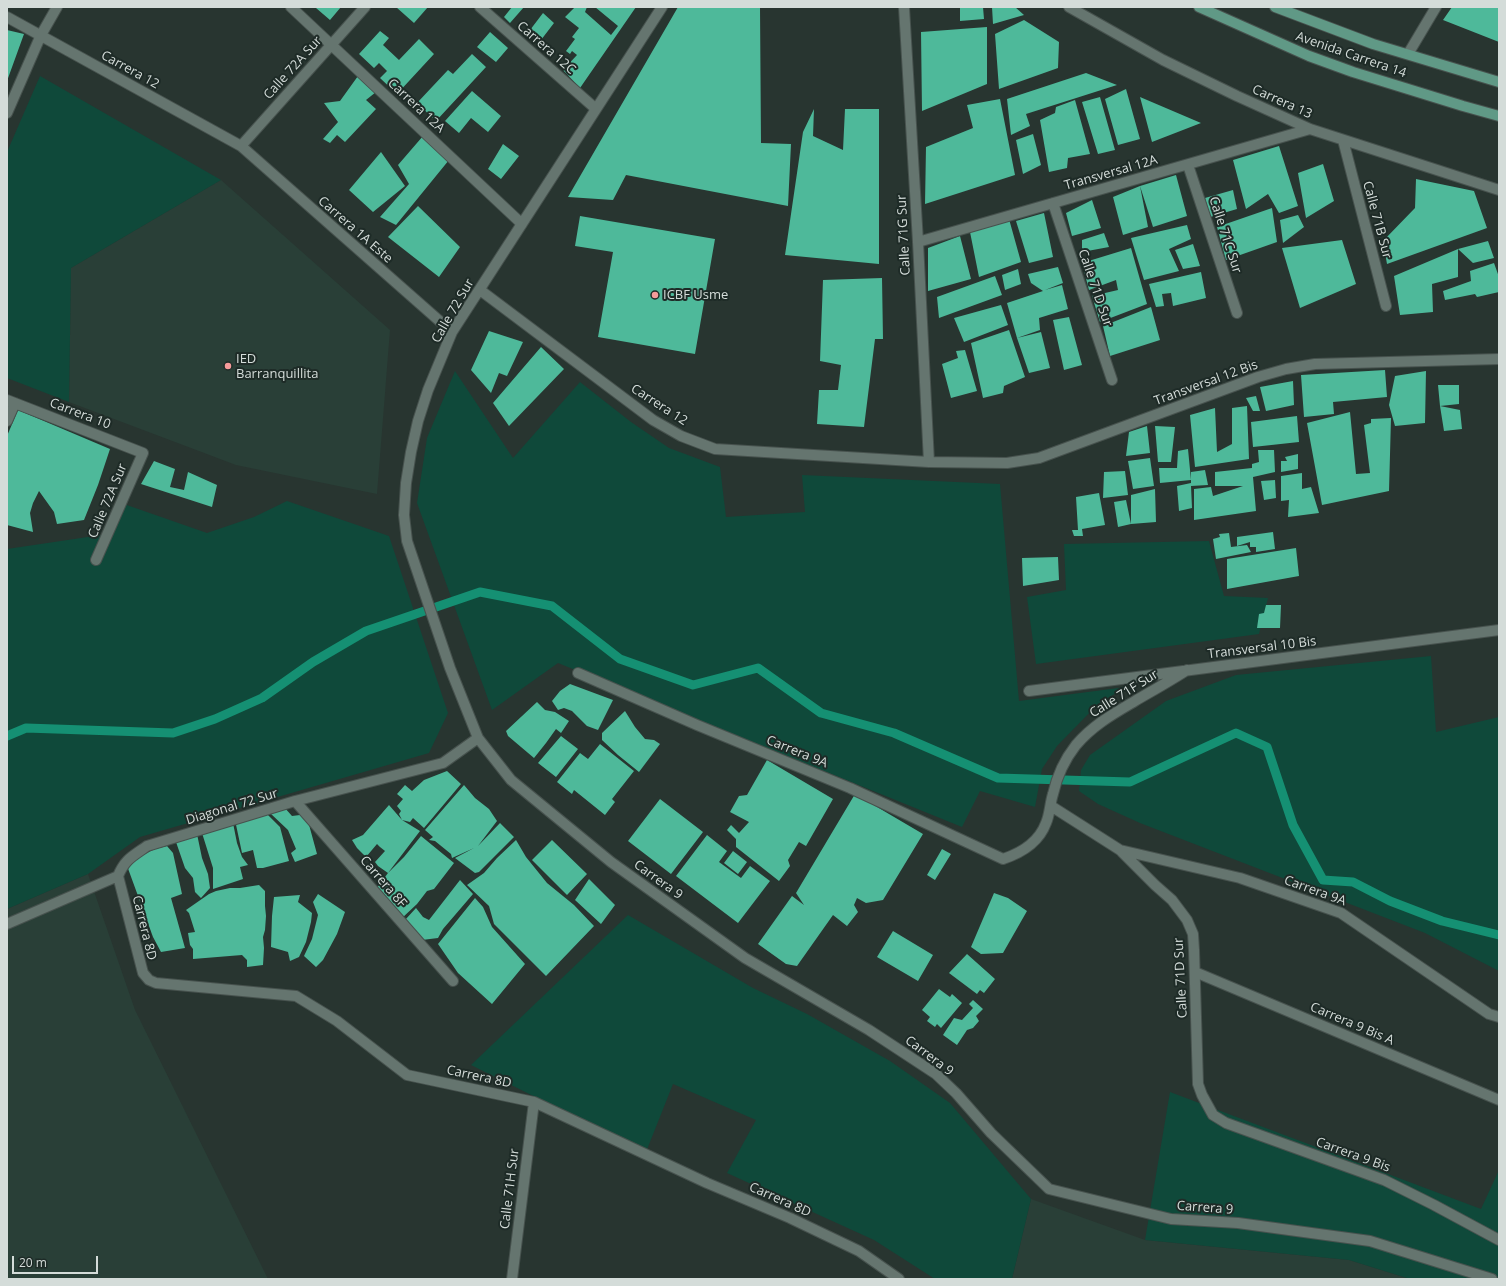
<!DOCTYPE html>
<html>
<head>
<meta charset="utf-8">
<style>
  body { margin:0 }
  #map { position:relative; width:1506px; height:1286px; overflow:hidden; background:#283530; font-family:"Open Sans",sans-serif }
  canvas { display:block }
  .frame { position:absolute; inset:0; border:8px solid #d4dcd9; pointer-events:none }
  .scale { position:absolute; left:12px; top:1256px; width:86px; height:18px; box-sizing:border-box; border:2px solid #d4dcd9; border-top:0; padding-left:5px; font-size:12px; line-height:14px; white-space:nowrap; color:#d4dcd9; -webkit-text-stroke:3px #1e2b27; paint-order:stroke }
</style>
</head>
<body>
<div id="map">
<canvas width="1506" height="1286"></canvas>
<div class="frame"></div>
<div class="scale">20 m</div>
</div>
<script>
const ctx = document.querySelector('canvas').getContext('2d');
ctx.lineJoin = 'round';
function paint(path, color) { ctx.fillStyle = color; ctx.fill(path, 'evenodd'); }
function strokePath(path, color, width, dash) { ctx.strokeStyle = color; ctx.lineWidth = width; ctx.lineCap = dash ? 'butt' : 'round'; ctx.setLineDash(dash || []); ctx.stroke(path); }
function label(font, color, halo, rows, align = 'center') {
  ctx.font = font + ' "Open Sans",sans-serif'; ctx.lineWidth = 4; ctx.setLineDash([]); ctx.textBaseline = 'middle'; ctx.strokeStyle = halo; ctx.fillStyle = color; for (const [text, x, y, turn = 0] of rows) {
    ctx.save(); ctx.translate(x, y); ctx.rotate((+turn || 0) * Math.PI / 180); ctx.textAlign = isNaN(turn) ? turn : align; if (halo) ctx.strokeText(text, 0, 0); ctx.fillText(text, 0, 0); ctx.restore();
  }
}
const built = new Path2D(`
  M221 180 390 330 377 494 236 465 69 402 71 268Z
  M88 874 135 1010 268 1279H7V909Z
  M1031 1199 1145 1240 1349 1260 1410 1279H1012Z`);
const green = new Path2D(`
  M40 76 221 180 71 268 69 402 7 378V152Z
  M455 371 513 458 580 382 631 422 669 448 720 467 726 517 805 512 802 475 1000 484 1019 701 1126 687 1098 704 1057 746 1042 769 1035 807 980 791 962 827 558 663 492 710 417 503 427 438Z
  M287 501 389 536 448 713 429 753 140 837 88 874 7 909V549L108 534 121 503 207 533 254 517Z
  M1209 541 1224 596 1268 598 1259 634 1036 664 1027 597 1066 590 1064 544Z
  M1431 656 1436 732 1499 717V971L1425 933 1140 823 1098 804 1079 791 1081 770 1090 755 1166 701 1236 675Z
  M628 915 753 988 807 1014 890 1061 950 1103 1031 1199 1012 1279H935L874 1240 727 1173 756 1120 673 1084 646 1152 471 1065Z
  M1170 1092 1481 1209 1499 1170V1279H1410L1349 1260 1145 1240Z`);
const stream = new Path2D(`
  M7 736 26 728 173 733 215 719 262 698 313 662 366 631 480 592 552 606 620 659 693 685 758 668 821 713 894 733 998 778 1130 782 1236 733 1267 747 1293 825 1323 880 1353 882 1390 901 1442 921 1499 935`);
const building = new Path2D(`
  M317 7H341L330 20 316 8Z
  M396 7H428L414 23Z
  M512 7H524L510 23 504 17Z
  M575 7H587L585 12 611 35 618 26 595 7H636L580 88 563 70 577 55 572 51 570 54 566 51 575 39 572 37 579 28 565 17Z
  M678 7H760L761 143 791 144 788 206 626 175 613 200 568 197Z
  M960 7H983L984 19 960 21Z
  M992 7H1015L1024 15 993 24Z
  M1452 7H1499V42L1443 20Z
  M543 13 554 23 541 40 527 34Z
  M1024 20 1059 42 1058 68 999 89 995 34Z
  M987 27V84L922 111 921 32Z
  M7 30 24 34 7 81Z
  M380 31 389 38 383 45 399 60 419 39 434 54 397 94 380 78 387 71 379 63 374 68 359 54Z
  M490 32 508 48 496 62 477 47Z
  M472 54 486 67 436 121 417 103 448 70 453 74Z
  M1086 73 1117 85 1026 114 1030 126 1011 135 1007 99Z
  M358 76 376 92 366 100 376 109 345 142 337 135 330 143 323 139 338 122 324 103 340 101Z
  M1126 89 1140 139 1118 145 1105 99Z
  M472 91 501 116 488 132 471 118 459 133 445 121Z
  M1100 97 1115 150 1098 154 1082 102Z
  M1140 97 1201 123 1152 142Z
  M1000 99 1015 175 925 204 926 147 973 128 967 105Z
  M1075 100 1090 154 1068 158 1067 168 1049 172 1040 120 1055 113 1056 107Z
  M814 109 813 136 843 150 845 109H879V264L785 255 803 132Z
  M1033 134 1041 165 1023 174 1016 140Z
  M423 136 449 160 396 225 380 217 409 184 398 165Z
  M503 144 519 156 501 179 488 169Z
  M1279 146 1298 206 1279 213 1268 194 1246 209 1233 160Z
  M381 152 405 186 373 212 349 190Z
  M1323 164 1334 201 1306 218 1298 173Z
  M1176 175 1187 216 1153 227 1140 186Z
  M1416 179 1474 191 1487 228 1387 264 1383 241 1415 208Z
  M1140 186 1148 227 1123 235 1113 197Z
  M1233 190 1237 209 1210 217 1205 198Z
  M1092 200 1101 228 1072 236 1066 213Z
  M418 206 460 247 439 277 388 237Z
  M1272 208 1277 242 1226 260 1217 227Z
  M1044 213 1053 257 1029 263 1016 221Z
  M1298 215 1304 227 1283 243 1280 220Z
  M580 216 715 239 695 354 598 337 613 252 575 246Z
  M1009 219 1021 262 979 277 970 232Z
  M1187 225 1191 239 1169 249 1179 271 1144 280 1131 238Z
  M1104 233 1109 247 1082 252V240Z
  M960 236 971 279 928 291V248Z
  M1342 240 1356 284 1300 308 1282 248Z
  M1488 241 1494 258 1473 263 1458 249Z
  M1193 244 1200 266 1183 269 1175 250Z
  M1131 248 1147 304 1100 322 1092 296 1118 290 1116 280 1089 290 1082 263Z
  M1458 249V277L1432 284 1433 312 1400 315 1394 276Z
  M1494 263 1499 277V292L1477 297 1475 294 1445 300 1443 291 1471 281 1470 271Z
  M1058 267 1063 283 1045 290 1062 285 1068 309 1039 318 1040 330 1017 338 1007 303 1043 291 1031 283 1028 274Z
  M1018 269 1021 284 1005 290 1002 275Z
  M1201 272 1206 298 1173 306 1171 293 1162 294 1164 306 1156 307 1149 284Z
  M995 276 1002 295 939 318 937 297Z
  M882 278 883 339H875L864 427 817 424 819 390H838L841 365 820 361 823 280Z
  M1001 305 1008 325 964 342 954 318Z
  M1151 307 1160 340 1110 356 1103 326Z
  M1069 317 1082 365 1064 370 1053 320Z
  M1009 330 1025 377 1004 386 1003 393 983 398 971 343Z
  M489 331 523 342 507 376 499 373 491 393 471 370Z
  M1041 332 1050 368 1029 373 1017 338Z
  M541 347 564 369 509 426 493 403Z
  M965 350 977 391 951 398 942 364 958 358 956 351Z
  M1385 370 1387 397 1333 402 1334 414 1304 417 1301 375Z
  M1426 371 1425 423 1395 426 1389 405 1395 376Z
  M1293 381 1294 405 1266 411 1260 387Z
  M1438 385H1459V404L1440 406Z
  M1256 396 1260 411H1253L1246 398Z
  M1247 406 1249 459 1195 467 1190 415 1215 408 1217 452 1232 444V408Z
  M1440 406 1460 410 1462 429 1444 431Z
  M18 410 110 449 98 485 84 520 57 524 54 512 39 491 33 503 30 513 33 532 7 525V436Z
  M1350 412 1356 474 1370 473 1364 425 1371 423V419L1391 418 1389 491 1322 505 1307 423Z
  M1297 416 1299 442 1253 447 1251 422Z
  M1147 426 1150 453 1126 456 1129 432Z
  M1155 426 1175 427 1171 462H1158Z
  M1188 449 1191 480V472L1205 470 1208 485 1191 486 1192 508 1179 511 1177 486 1191 483V480L1160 483 1159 468H1177L1178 451Z
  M1258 450H1274L1275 472 1253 477 1256 511 1194 520V489L1211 487 1213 496 1243 486H1215V472L1252 468V464L1259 462Z
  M1298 454V469L1281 472V461H1287L1285 457Z
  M1150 458 1154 486 1133 489 1128 461Z
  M154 461 175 469 170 487 184 490 188 472 217 485 212 507 141 484Z
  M1125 471 1128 495 1103 498 1104 472Z
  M1302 473V489L1311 487 1319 513 1288 517 1289 500 1281 501V476Z
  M1275 480 1276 498 1264 500 1261 481Z
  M1155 489 1156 522 1131 524 1118 527 1114 502 1126 500 1131 524V495Z
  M1099 493 1105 525 1082 529 1083 536H1074L1072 530H1078L1076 497Z
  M1273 532 1275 549 1256 552V547H1250V542L1237 546V537Z
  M1229 533 1231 547 1247 545 1251 552 1216 559 1213 539 1220 537 1219 534Z
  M1296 548 1299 576 1227 589V559Z
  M1058 557 1059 580 1023 586 1022 558Z
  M1266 605H1281L1280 628H1257L1259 614 1264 613Z
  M570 684 613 700 598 730 587 726 572 711 564 708 558 710 552 701 560 691Z
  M537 702 545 710 555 712 569 721 561 733 556 729 546 743 534 758 508 736 506 731Z
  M625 711 635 727 645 739 654 740 660 744 639 772 618 755 602 740V733Z
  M561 736 578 749 556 777 538 763Z
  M600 744 634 771 612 799 615 802 605 815 574 790 572 794 557 782 580 753 588 759Z
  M767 760 833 799 806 846 799 842 788 860 790 866 779 881 736 847V839L727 830 731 825 739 833 749 822 730 812 739 796 747 795Z
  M447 771 461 784 424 828 413 818 410 822 402 820 420 831 388 873 378 866 375 862 385 851 380 847 377 844 366 857 357 848 352 840 363 835 389 805 402 820 399 814 401 811 397 806 403 799 397 794 405 785 412 791 424 780Z
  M464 785 475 798 489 809 497 821 478 846 500 823 514 837 479 872 475 873 455 858 474 848 452 858 451 854 435 841 429 840 433 837 425 830Z
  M855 794 923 834 883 900 866 903 857 898 854 905 858 912 847 926 833 915 797 966 786 964 758 944 792 896 804 905 796 893Z
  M660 799 703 832 671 874 628 841Z
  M284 807 292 816 300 815 308 821 317 854 295 862 291 853 296 849 288 830 270 813Z
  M266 813 280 827 289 861 263 868H257L253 850 242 853 235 820Z
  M233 823 237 843 242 857 248 865 240 867 243 879 213 889V868L202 833Z
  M197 834 202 858 208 874 210 888 201 898 195 892 193 878 185 868 176 842Z
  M707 835 727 851 719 862 741 878 750 866 770 881 738 923 676 876Z
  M421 836 454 863 434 889 427 891 417 904 401 919 376 889 388 873 404 857Z
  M516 840 526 857 547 883 574 905 594 926 546 976 494 924 489 906 467 885 484 873 497 858Z
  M552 840 587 874 567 895 532 860Z
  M167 846 173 853 182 894 171 898 185 948 161 952 153 937 126 863 155 849Z
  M942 849 951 854 935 880 927 875Z
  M733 851 747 862 738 874 724 863Z
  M589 879 615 905 601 924 575 900Z
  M460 880 473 894 443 929 438 938 422 940 405 920 416 908 423 917 429 920Z
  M259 885 265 891V906L266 916 265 930 263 937 264 948 263 965 247 967V960L242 955 193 959V949L190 945 188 933 195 932 189 913 186 910 209 894 216 891 230 888H240Z
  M994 893 1008 898 1027 911 1003 953 981 954 971 947Z
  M318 894 345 912 337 934 323 960 316 967 304 956 312 939 318 915 313 902Z
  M300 895 298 902 312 913 311 922 306 942 299 957 290 961 288 952 271 947 272 916 274 897Z
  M475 898 483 907 492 927 525 964 492 1004 458 973 438 944Z
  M893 931 933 955 918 981 877 957Z
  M967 954 995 979 984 993 980 990 977 994 949 973Z
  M939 989 950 997 952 994 962 1003 941 1028 937 1024 935 1027 927 1021 930 1017 922 1010Z
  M973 1000 983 1009 976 1016 979 1021 973 1028 967 1030 957 1045 943 1035 954 1018 962 1020 973 1008 969 1004Z`);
const minor = new Path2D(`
  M291 7 522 224
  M480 7 596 109
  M662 7 452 332 428 390 418 421 411 452 406 483 404 515 407 541 450 668 478 738 511 780 611 862 745 958 869 1030 936 1074 956 1093 991 1133 1049 1189 1171 1219 1238 1223 1370 1241 1492 1279
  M904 7 918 242 929 462
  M1069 7 1163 60 1237 96 1310 129 1499 190
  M7 17 241 146 452 332
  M1408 54 1436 7
  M7 113 41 35 57 7
  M1343 140 1386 306
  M241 146 365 7
  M1188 165 1237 313
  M1053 203 1112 380
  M918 242 1310 129
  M480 290 653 420 681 436 715 449 929 462 1007 463 1039 458 1258 377 1286 369 1315 364 1499 359
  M7 400 143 453 96 560
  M7 421 15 403
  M578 673 697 725 850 788 1003 859C1021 853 1039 842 1046 823 1050 814 1050 803 1053 794 1057 776 1065 759 1076 745 1093 725 1113 714 1135 701 1152 691 1170 681 1187 670
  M1029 691 1499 630
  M295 801 453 981
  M1051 806 1120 850 1155 885 1172 900 1187 920 1193 934 1194 950 1198 1084 1202 1095 1213 1115 1226 1123 1384 1180 1434 1205 1499 1240
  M1120 850 1240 878 1341 913 1489 1014 1499 1017
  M118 876 143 973 149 980 156 983 296 996 337 1021 407 1075 534 1102 707 1183 790 1218 859 1251 899 1279
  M7 924 118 876C125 859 133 856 147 846L295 801 443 763 478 738
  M1195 972 1499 1100
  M512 1279 534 1102`);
const major = new Path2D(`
  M1199 7 1309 56 1353 72 1463 106 1499 116
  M1275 7 1373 44 1499 82`);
const markers = [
  [655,295,4,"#f59b9a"],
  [228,366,4,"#f59b9a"]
];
const streetNames = [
  ["Carrera 12C",546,48,41],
  ["Avenida Carrera 14",1351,55,19],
  ["Calle 72A Sur",293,68,-48],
  ["Carrera 12",130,70,29],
  ["Carrera 13",1282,102,24],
  ["Carrera 12A",416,106,43],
  ["Transversal 12A",1111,173,-16],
  ["Calle 71B Sur",1377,220,75],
  ["Carrera 1A Este",355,230,41],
  ["Calle 71G Sur",904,235,-93],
  ["Calle 71C Sur",1225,235,72],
  ["Calle 71D Sur",1095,288,71],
  ["Calle 72 Sur",453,311,-60],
  ["Transversal 12 Bis",1206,383,-20],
  ["Carrera 12",659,405,33],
  ["Carrera 10",80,414,21],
  ["Calle 72A Sur",108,501,-67],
  ["Transversal 10 Bis",1262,648,-7],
  ["Calle 71F Sur",1124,694,-32],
  ["Carrera 9A",797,752,22],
  ["Diagonal 72 Sur",232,807,-17],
  ["Carrera 9",658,880,36],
  ["Carrera 8F",383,882,49],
  ["Carrera 9A",1315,891,20],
  ["Carrera 8D",144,928,76],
  ["Calle 71D Sur",1181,978,-93],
  ["Carrera 9 Bis A",1352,1024,23],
  ["Carrera 9",929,1056,37],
  ["Carrera 8D",479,1077,12],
  ["Carrera 9 Bis",1353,1155,20],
  ["Calle 71H Sur",510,1189,-83],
  ["Carrera 8D",780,1200,24],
  ["Carrera 9",1205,1208,4]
];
const poiNames = [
  ["ICBF Usme",663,295],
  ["IED",236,359],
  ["Barranquillita",236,374]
];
paint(built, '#293f37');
paint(green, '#0f493a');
strokePath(stream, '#159073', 9);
paint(building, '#4eb99a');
strokePath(minor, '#47524e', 12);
strokePath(major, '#47524e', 12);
strokePath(minor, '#65756f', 10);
strokePath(major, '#609986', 10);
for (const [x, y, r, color] of markers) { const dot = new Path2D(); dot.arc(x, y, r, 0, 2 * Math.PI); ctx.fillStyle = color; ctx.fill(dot); strokePath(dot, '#1e2b27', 1.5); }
label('13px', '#d4dcd9', '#1e2b27', streetNames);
label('13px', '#d4dcd9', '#1e2b27', poiNames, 'left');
</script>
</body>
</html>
